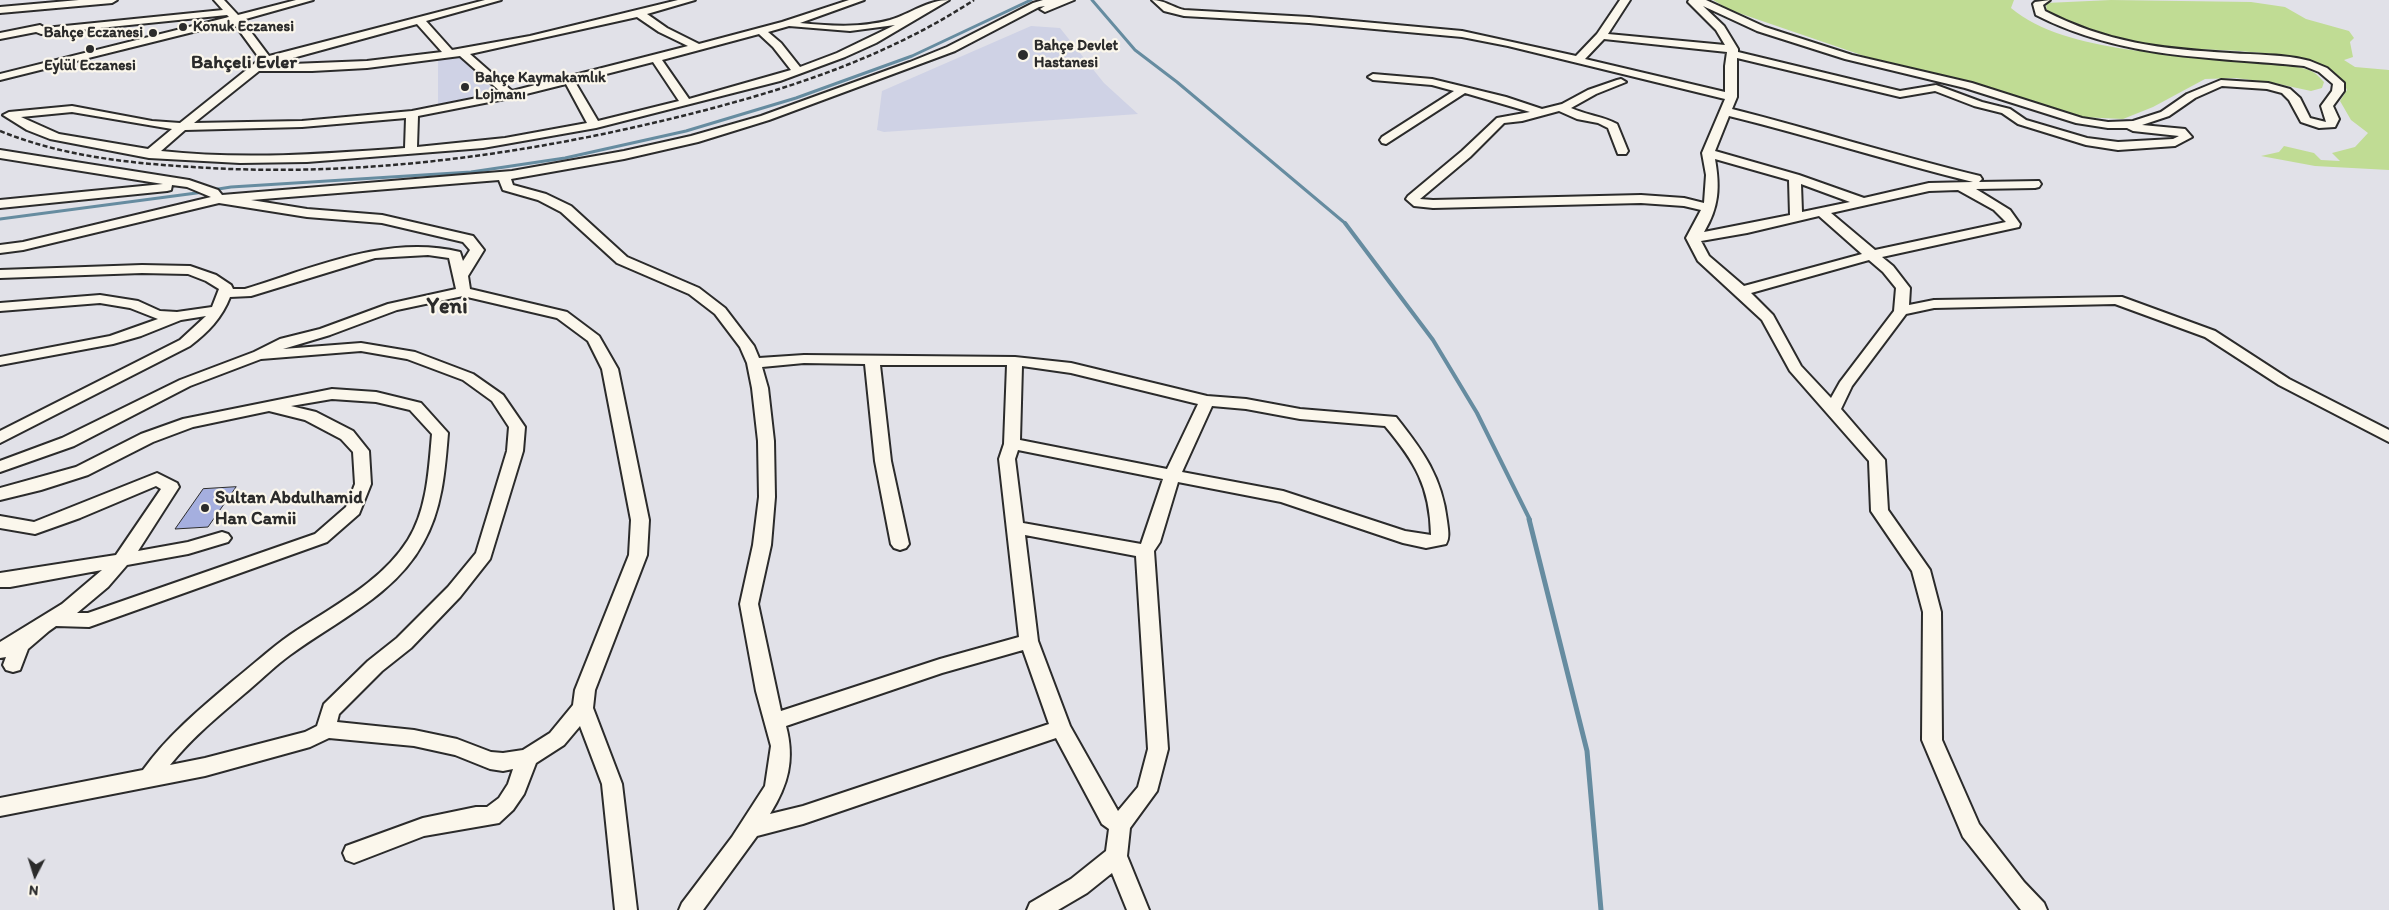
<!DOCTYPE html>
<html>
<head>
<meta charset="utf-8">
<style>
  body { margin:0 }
  #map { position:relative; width:2389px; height:910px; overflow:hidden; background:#e1e1e8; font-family:Itim,sans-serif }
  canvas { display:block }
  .north { position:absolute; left:10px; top:850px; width:50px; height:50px; -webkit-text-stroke:4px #fbf7ec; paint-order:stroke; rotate:185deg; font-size:14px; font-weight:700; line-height:20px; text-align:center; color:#2b2b2b }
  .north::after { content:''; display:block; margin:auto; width:18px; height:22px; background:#2b2b2b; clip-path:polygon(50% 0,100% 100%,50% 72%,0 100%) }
</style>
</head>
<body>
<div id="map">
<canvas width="2389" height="910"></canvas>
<div class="north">N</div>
</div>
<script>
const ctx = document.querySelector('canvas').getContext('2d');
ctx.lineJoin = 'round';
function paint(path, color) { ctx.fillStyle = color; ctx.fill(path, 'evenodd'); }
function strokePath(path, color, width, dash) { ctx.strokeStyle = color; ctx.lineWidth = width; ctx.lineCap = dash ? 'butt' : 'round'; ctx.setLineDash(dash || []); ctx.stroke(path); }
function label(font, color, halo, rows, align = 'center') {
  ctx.font = font + ' Itim,sans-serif'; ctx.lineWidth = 4.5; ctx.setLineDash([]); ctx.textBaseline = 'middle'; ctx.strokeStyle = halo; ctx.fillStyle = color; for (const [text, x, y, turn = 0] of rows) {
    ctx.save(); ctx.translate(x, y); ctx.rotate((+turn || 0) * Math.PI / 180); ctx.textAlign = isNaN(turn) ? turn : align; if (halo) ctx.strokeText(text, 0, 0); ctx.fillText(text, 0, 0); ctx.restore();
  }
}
const built = new Path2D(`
  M1031 26 1060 28 1104 83 1138 114 884 132 877 130 882 91Z
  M461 57 501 95 438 107V60Z`);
const green = new Path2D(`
  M1713 0H2014L2011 8C2067 55 2183 53 2253 62 2268 63 2301 65 2313 72 2317 74 2321 79 2324 82L2322 88 2311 91 2274 83 2236 78 2205 79 2153 107 2123 119 2081 117 2037 106 1968 83 1873 59 1730 10Z
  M2111 0 2251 2 2285 7 2306 19 2349 31 2354 38 2350 42 2353 57 2344 60 2355 67 2389 70V170L2315 166 2261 156 2279 152 2284 146 2314 153 2321 160 2340 161 2332 153 2355 147 2368 133 2351 120 2340 101 2347 90C2341 75 2324 66 2309 61 2251 46 2189 53 2130 42 2102 37 2074 25 2047 15L2046 3Z`);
const streamFar2 = new Path2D(`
  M1092 0 1135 50 1177 82 1346 224
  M212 190 231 187 471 172 565 158 686 131 796 98 912 56 1031 0
  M0 219 204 192`);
const streamFar1 = new Path2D(`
  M1345 223 1433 340 1477 413 1530 520`);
const stream = new Path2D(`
  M1529 519 1587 751 1601 910`);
const building = new Path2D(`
  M236 487 208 527 175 529 203 489Z`);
const minor = new Path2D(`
  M79 0H117L112 3 0 13V7Z
  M214 0H224L238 15 296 0H313L242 20 269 56 485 0H501L426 21 452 50 530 36 678 0H695L647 14 667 28 699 44 782 22 849 0H864L800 23C830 26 861 28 890 20 910 14 928 0 949 0L876 43 845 57 780 81 596 128 483 148 307 162 240 163 149 158 50 139 27 130 3 115 9 112 72 106 152 121 180 123 260 59 233 22 0 80V74L229 17 227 15 41 34 36 32 0 39V33L40 25 45 28 223 10ZM637 17 659 32 688 46 512 91 470 54ZM417 24 442 52 367 61 267 65ZM895 25 837 53 800 67 781 43 768 32 789 26 850 31ZM759 34 773 47 791 70 689 99 662 60ZM460 56 502 93 412 111 302 121 194 123 259 71H312L367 68ZM653 62 679 101 598 121 575 82ZM566 84 587 123 505 138 417 147 418 116 510 98ZM72 112 172 129 148 149 59 134 21 117ZM406 118 405 148C324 154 242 160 161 151L185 130 302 127Z
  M1043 0H1074L1045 12 1040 9 1045 6 1039 7 955 51 769 120 698 142 624 159 511 179 513 185 546 194 571 206 627 257 699 288 725 308 754 346 759 358 804 355 1015 357 1071 363 1207 396 1246 399 1300 409 1396 417C1423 451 1442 477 1447 521 1448 529 1450 538 1446 544L1426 548 1403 543 1281 502 1178 482 1160 542 1154 551 1168 749 1157 791 1130 828 1127 856 1149 910H1127L1112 873 1087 893 1058 910H1027L1030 903 1071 879 1106 851 1109 829 1102 824 1056 738 803 824 757 836 703 910H679L682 903 732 837 765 786 771 746 756 691 740 604 753 545 759 497 758 441 752 388 747 363 740 347 715 314 689 294 617 263 561 212 538 200 503 190 499 180 251 200 307 209 382 215 473 236 484 250 468 276 470 289 567 312 599 336 618 369 649 520 647 555 595 690 593 708 622 784 637 910H615L602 784 580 726 564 745 536 763 524 794 513 810 499 823 424 836 354 863 346 860 343 853 346 846 423 818 476 807H487L499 798 508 784 513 769 503 771 490 769 455 755 414 746 329 738 310 747 205 776 0 816V798L143 770C168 735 201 708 234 680 253 665 270 649 290 635 331 607 381 583 408 540 427 510 429 469 432 434L410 410 376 402 332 399 291 406 316 412 353 431 369 451 371 484 359 514 327 542 89 627 56 626 49 631 28 649 20 670 13 672 6 670 3 665 6 657 0 658V642L62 604 102 570 10 587H0V573L116 555 161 489 156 486 80 518 35 534 0 528V516L34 522 157 473 177 483 179 487 138 551 188 542 222 532 228 534 231 538 228 542 188 554 127 565 108 587 77 613H88L315 534 346 507 355 484 353 452 341 439 305 420 269 411 193 427 153 442 88 475 41 490 0 500V488L76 467 141 434 183 419 332 389 376 392 421 403 448 433C445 471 442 510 423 543 395 595 336 621 290 655 276 665 263 678 250 689 222 713 193 736 170 765L205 758 305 732 317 726 324 704 368 661 397 638 448 587 476 553 507 451 509 427 492 401 463 380 407 359 361 351 261 359 190 386 74 446 0 472V461L62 438 180 380 254 352 280 339 320 329 388 304 456 289 449 258 428 255 375 258 251 296 230 297C222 318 208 332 190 346L0 443V431L180 340 206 316 181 320 141 336 113 344 0 365V357L110 336 158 319 130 308 100 303 0 311V303L100 295 138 301 160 311 177 312 212 307 219 289 206 281 188 274 142 273 0 278V270L142 265 190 266 216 275 231 285 233 289H245C313 268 388 234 460 252L463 261 470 250 463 242 382 223 307 217 219 203 23 250 0 253V245L23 242 211 197 187 187 172 185 171 190 167 191 0 208V200L163 184 0 158V150L189 180 218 190 222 195 512 171 624 151 691 136 761 116 910 62 947 47 1033 3ZM463 296 557 318 588 341 602 369 631 520 629 555 575 690 573 705 550 733 523 750 503 753 491 752 457 739 414 730 337 722 339 714 382 671 411 648 460 597 490 559 523 451 525 427 503 395 473 374 415 352 361 343 283 349 330 335 397 310ZM804 363 865 364 875 461 891 544 894 548 900 550 906 548 909 544 891 461 880 365H1007L1004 444 999 459 1019 637 940 659 781 711 758 604 771 545 775 497 774 441 768 388 762 367ZM1022 366 1071 373 1198 404 1167 469 1020 440ZM1212 406 1246 409 1300 419 1385 426C1415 462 1430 486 1431 535L1405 531 1283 491 1182 472ZM1018 450 1163 479 1141 544 1023 523 1015 459ZM1025 535 1136 556 1148 749 1138 787 1118 811 1070 726 1038 641ZM1023 650 1049 724 803 806 770 814C788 785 795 760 786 726L942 673Z
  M1152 0C1164 0 1172 7 1184 10L1309 17 1462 31 1576 56 1597 34 1620 0H1630L1608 34 1725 45 1716 30 1688 2 1689 0H1706L1765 27 1852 55 1972 83 2082 118 2108 122 2133 121 2161 112 2187 94 2221 80 2268 83 2290 89 2300 98 2310 118 2326 122 2321 106 2332 91 2333 84 2319 72 2304 66C2208 56 2125 60 2036 15L2033 4 2035 2 2050 0 2043 5 2045 11C2107 43 2161 49 2230 53 2256 55 2284 54 2310 61L2327 68 2344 83V91L2333 106 2339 119 2335 127 2319 128 2301 122 2289 100 2282 93 2267 89 2222 86 2195 98 2169 116 2142 125 2185 129 2192 137 2175 146 2118 150 2086 145 2018 124 2002 113 1974 106 1935 91 1900 97 1737 58V97L1732 109C1815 130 1897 156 1980 176L1982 179 1979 182 2039 181 2041 184 2039 187 2035 188 1976 189 2010 210 2020 224 2019 227 1882 257 1893 266 1910 288 1909 305 1934 300 2122 297 2215 331 2289 379 2389 430V442L2279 385 2205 337 2115 304 1934 308 1906 314 1852 386 1841 409 1885 460 1888 510 1930 570 1941 612 1942 740 1979 824 2024 882 2044 903 2047 910H2021L1963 837 1922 740 1923 612 1912 571 1871 511 1869 461 1790 371 1762 320 1698 261 1686 238 1701 210 1684 206 1641 203 1433 208 1414 206 1406 199 1408 196 1462 151 1497 118 1530 112 1465 93 1386 144 1382 143 1380 140 1382 137 1454 91 1432 85 1373 80 1368 77 1373 74 1432 79 1506 97 1542 109 1562 104 1588 90 1617 80 1621 79 1626 82 1596 94 1571 108C1586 115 1602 116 1617 124L1628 151 1626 154H1618L1608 128 1598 123 1577 119 1559 111 1522 121 1504 123 1470 157 1420 199 1433 200 1641 195 1684 198 1704 203 1706 175 1702 153 1725 99 1508 46 1462 37 1309 23 1184 16 1164 11ZM1703 6 1757 31 1845 59 1965 88 2076 123 2108 128H2127L2133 131 2179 136 2173 139 2118 142 2087 138 2026 120 2010 109 1982 102 1936 85 1900 91 1738 52V49L1724 26ZM1604 39 1727 52 1725 66V92L1585 59ZM1729 116C1811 136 1891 162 1973 182L1929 183 1864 198 1799 175 1715 151ZM1715 159 1789 180 1790 215 1704 232C1719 207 1720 187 1715 159ZM1801 184 1850 202 1802 212ZM1958 190 1994 210 2006 222 1875 250 1831 213 1929 191ZM1819 216 1862 254 1744 286 1709 256 1701 241 1747 233ZM1869 260 1883 272 1896 288 1894 311 1840 382 1831 398 1801 366 1773 315 1751 293Z`);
const rail = new Path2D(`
  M0 131C62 156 127 163 193 167 355 178 517 156 674 118 780 92 882 60 974 0`);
const markers = [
  [183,27,5,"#2b2b2b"],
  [153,33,5,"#2b2b2b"],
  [90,49,5,"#2b2b2b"],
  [1023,55,6,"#2b2b2b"],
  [465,87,5,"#2b2b2b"],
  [205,508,5,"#2b2b2b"]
];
const farPoinames = [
  ["Konuk Eczanesi",193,27],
  ["Bahçe Eczanesi",143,33,"right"],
  ["Bahçe Devlet",1034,46],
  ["Hastanesi",1034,63],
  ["Eylül Eczanesi",90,66,"center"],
  ["Bahçe Kaymakamlık",475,78],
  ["Lojmanı",475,95]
];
const poiNames = [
  ["Sultan Abdulhamid",215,498],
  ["Han Camii",215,519]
];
const farDistrictnames = [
  ["Bahçeli Evler",244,63]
];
const districtNames = [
  ["Yeni",447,307]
];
paint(built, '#cfd2e5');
paint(green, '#c0dc94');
strokePath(streamFar2, '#668ca0', 3);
strokePath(streamFar1, '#668ca0', 4);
strokePath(stream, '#668ca0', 5);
paint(building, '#a5afdf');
strokePath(building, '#2b2b2b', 1);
strokePath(minor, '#2b2b2b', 4);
paint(minor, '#fbf7ec');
strokePath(rail, '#2b2b2b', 2.5, [5, 2.5]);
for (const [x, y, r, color] of markers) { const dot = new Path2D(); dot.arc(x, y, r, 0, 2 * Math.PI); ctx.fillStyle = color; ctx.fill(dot); strokePath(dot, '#fbf7ec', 2); }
label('bold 15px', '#2b2b2b', '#fbf7ec', farPoinames, 'left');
label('bold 18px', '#2b2b2b', '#fbf7ec', poiNames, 'left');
label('bold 19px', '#2b2b2b', '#fbf7ec', farDistrictnames);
label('bold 22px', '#2b2b2b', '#fbf7ec', districtNames);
</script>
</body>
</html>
